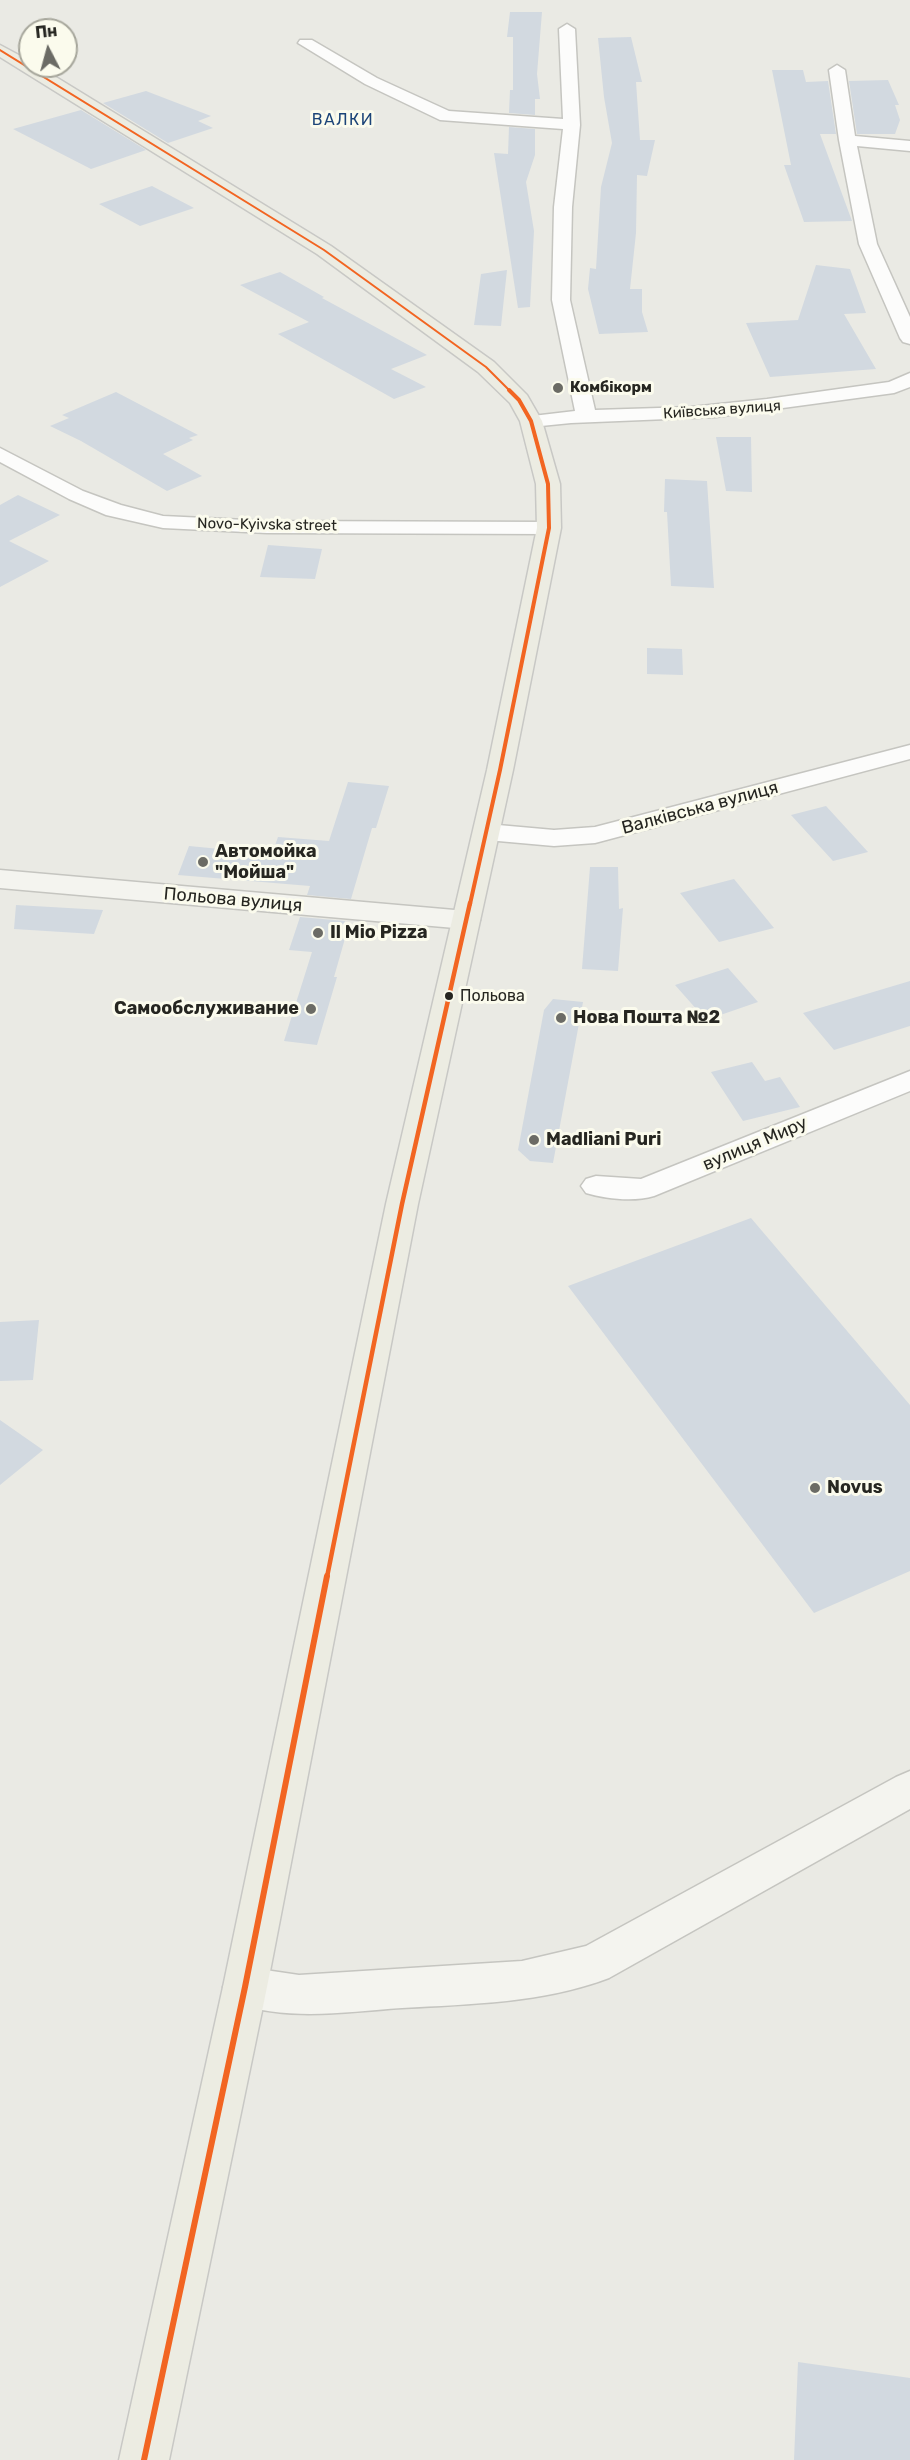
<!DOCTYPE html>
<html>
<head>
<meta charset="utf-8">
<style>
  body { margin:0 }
  #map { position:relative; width:910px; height:2460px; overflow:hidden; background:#eaeae4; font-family:Rubik,sans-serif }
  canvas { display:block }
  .north { position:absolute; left:18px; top:18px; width:60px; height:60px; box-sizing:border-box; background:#fbfbed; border:2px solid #a6a69b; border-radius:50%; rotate:354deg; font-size:16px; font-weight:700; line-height:24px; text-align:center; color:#262621 }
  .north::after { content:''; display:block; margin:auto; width:21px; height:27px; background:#6b6b65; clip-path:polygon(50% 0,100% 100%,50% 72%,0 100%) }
</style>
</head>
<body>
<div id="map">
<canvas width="910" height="2460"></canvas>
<div class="north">Пн</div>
</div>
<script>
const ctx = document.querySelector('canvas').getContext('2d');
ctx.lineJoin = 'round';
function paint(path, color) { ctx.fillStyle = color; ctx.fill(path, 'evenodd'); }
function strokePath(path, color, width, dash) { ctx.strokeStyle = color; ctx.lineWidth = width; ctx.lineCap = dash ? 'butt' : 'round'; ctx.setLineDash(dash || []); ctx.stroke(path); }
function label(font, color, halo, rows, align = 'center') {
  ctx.font = font + ' Rubik,sans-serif'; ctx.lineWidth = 6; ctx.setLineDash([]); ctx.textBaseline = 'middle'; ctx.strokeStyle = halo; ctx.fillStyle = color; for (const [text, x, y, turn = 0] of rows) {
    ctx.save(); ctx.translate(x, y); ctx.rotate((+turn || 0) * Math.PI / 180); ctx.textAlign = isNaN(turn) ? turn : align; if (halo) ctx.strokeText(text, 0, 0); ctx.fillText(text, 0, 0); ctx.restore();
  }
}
const building = new Path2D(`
  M510 12H542L537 74 540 99H535V115L509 113 510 90H513V37H507Z
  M631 37 642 82H636L640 140H655L647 176 637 175 636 233 630 289H642V312L648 332 599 334 588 289 590 268 596 269 601 187 612 143 604 97 598 38Z
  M772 70H803L806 82 828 81 836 134H820L852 221 804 222 784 165H791Z
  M888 80 899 105H895L900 120 895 134H857L849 81Z
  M146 91 211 116 198 121 213 128 168 143 103 103Z
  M81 110 146 150 91 169 13 129Z
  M509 127 535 129V155L526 182 534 231 530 307 518 308 494 153 508 154Z
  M152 186 194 208 140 226 99 204Z
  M816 265 850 269 866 313 844 314 876 369 770 377 746 323 798 320Z
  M507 270 501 326 474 325 481 274Z
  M280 272 324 297 322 298 427 355 391 369 426 387 394 399 278 334 309 322 240 285Z
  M116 392 198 435 189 438 193 440 163 454 202 476 167 491 81 441 50 426 69 418 62 415Z
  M716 437H751L752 492 726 491Z
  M665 479 707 481 714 588 671 586 667 512H664Z
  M18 495 60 515 9 541 49 561 0 587V505Z
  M268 545 322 549 315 579 260 577Z
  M647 648 682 649 683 675 647 674Z
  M348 782 389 786 376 828H372L351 899 307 895 310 886 178 875 189 846 272 854 278 837 329 841Z
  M826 806 868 852 833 861 791 815Z
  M590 867H618L619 909 623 908 618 971 582 969Z
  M734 879 774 928 719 942 680 893Z
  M16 905 103 910 94 934 14 929Z
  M300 917 345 921 343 927 348 928 334 977H337L317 1045 284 1041 312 952 289 950Z
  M728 968 758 1002 706 1020 675 985Z
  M910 981V1026L834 1050 803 1013Z
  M553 999 583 1002 553 1163 530 1161 518 1150 544 1010Z
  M752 1062 765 1081 780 1077 800 1107 743 1121 711 1072Z
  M751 1218 910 1405V1571L814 1613 568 1286Z
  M39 1320 33 1380 0 1381V1322Z
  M0 1420 43 1450 0 1485Z
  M798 2362 910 2378V2460H794Z`);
const street = new Path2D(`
  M567 24 575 29 580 125 572 207 570 300 595 410 691 407 767 399 889 382 910 373V387L894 393 716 417 571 423 531 427 524 425 521 421 524 417 575 411 552 300 554 207 563 129 440 120 365 84 298 43 300 40H312L377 78 449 111 563 119 559 29Z
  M837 65 845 70 855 136 910 141V151L857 146 877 244 910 317V344L903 342 900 338 859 244 839 140 829 70Z
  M0 448 83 491 121 505 163 516 267 521 549 522 557 523 560 528 557 533 549 534 267 533 163 528 106 515 69 499 0 462Z
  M910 745V759L595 843 554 846 487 840 478 837 474 832 478 827 487 824 554 830 595 827Z
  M910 1071V1091L654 1196C634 1202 606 1199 586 1193L581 1186 586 1179 596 1176 641 1179Z`);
const secondary = new Path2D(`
  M0 870 466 911 476 914 480 920 476 926 466 929 0 888Z
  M910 1771V1809L609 1978C543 2003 472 2004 402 2008 345 2012 285 2022 230 2001L223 1987 230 1973 245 1967 299 1975 522 1961 586 1946 896 1777Z`);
const primary = new Path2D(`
  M0 45 30 61V66H38L331 246 494 362 527 395 542 421 560 484 561 528 513 770 418 1204 267 1987 169 2460H119L223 1987 386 1204 487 770 537 528 536 484 520 421 510 403 478 372 317 254 0 57Z`);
const bus1Far3 = new Path2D(`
  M0 50 324 250 486 367 510 391`);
const bus1Far2 = new Path2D(`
  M470 904 500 770 549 528 548 484 531 421 519 400 509 390`);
const bus1Far1 = new Path2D(`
  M327 1577 402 1204 470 903`);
const bus1 = new Path2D(`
  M144 2460 245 1987 327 1576`);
const markers = [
  [558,388,6,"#6b6b65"],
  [203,862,6,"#6b6b65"],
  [318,933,6,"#6b6b65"],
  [449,996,5,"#262621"],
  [311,1009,6,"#6b6b65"],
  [561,1018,6,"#6b6b65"],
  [534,1140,6,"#6b6b65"],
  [815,1488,6,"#6b6b65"]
];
const farPoinames = [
  ["Комбікорм",570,388]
];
const farStreetnames = [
  ["Київська вулиця",722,410,-4],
  ["Novo-Kyivska street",267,525,1]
];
const farNeighbourhoodnames = [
  ["ВАЛКИ",343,120]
];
const busNames = [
  ["Польова",460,996]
];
const streetNames = [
  ["Валківська вулиця",700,808,-15],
  ["Польова вулиця",233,900,5],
  ["вулиця Миру",755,1144,-23]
];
const poiNames = [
  ["Автомойка",215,852],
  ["\"Мойша\"",215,873],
  ["Il Mio Pizza",330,933],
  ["Самообслуживание",299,1009,"right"],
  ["Нова Пошта №2",573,1018],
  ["Madliani Puri",546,1140],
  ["Novus",827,1488]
];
paint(building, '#d2d9e0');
strokePath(street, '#c5c5c0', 3);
strokePath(secondary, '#c5c5c0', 3);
strokePath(primary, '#c8c8c5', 3);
paint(street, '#fcfcfb');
paint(secondary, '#f4f4ef');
paint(primary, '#ecece2');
strokePath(bus1Far3, '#f26522', 2);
strokePath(bus1Far2, '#f26522', 4);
strokePath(bus1Far1, '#f26522', 4.5);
strokePath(bus1, '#f26522', 6);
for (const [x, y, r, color] of markers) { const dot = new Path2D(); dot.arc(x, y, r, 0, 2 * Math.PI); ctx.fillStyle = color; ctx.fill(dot); strokePath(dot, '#fbfbed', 2); }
label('bold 15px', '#262621', '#fbfbed', farPoinames, 'left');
label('15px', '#262621', '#fbfbed', farStreetnames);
ctx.letterSpacing = '1.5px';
label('16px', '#1c4478', '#fbfbed', farNeighbourhoodnames);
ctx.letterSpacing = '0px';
label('16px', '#262621', '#fbfbed', busNames, 'left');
label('18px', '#262621', '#fbfbed', streetNames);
label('bold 18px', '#262621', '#fbfbed', poiNames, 'left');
</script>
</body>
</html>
